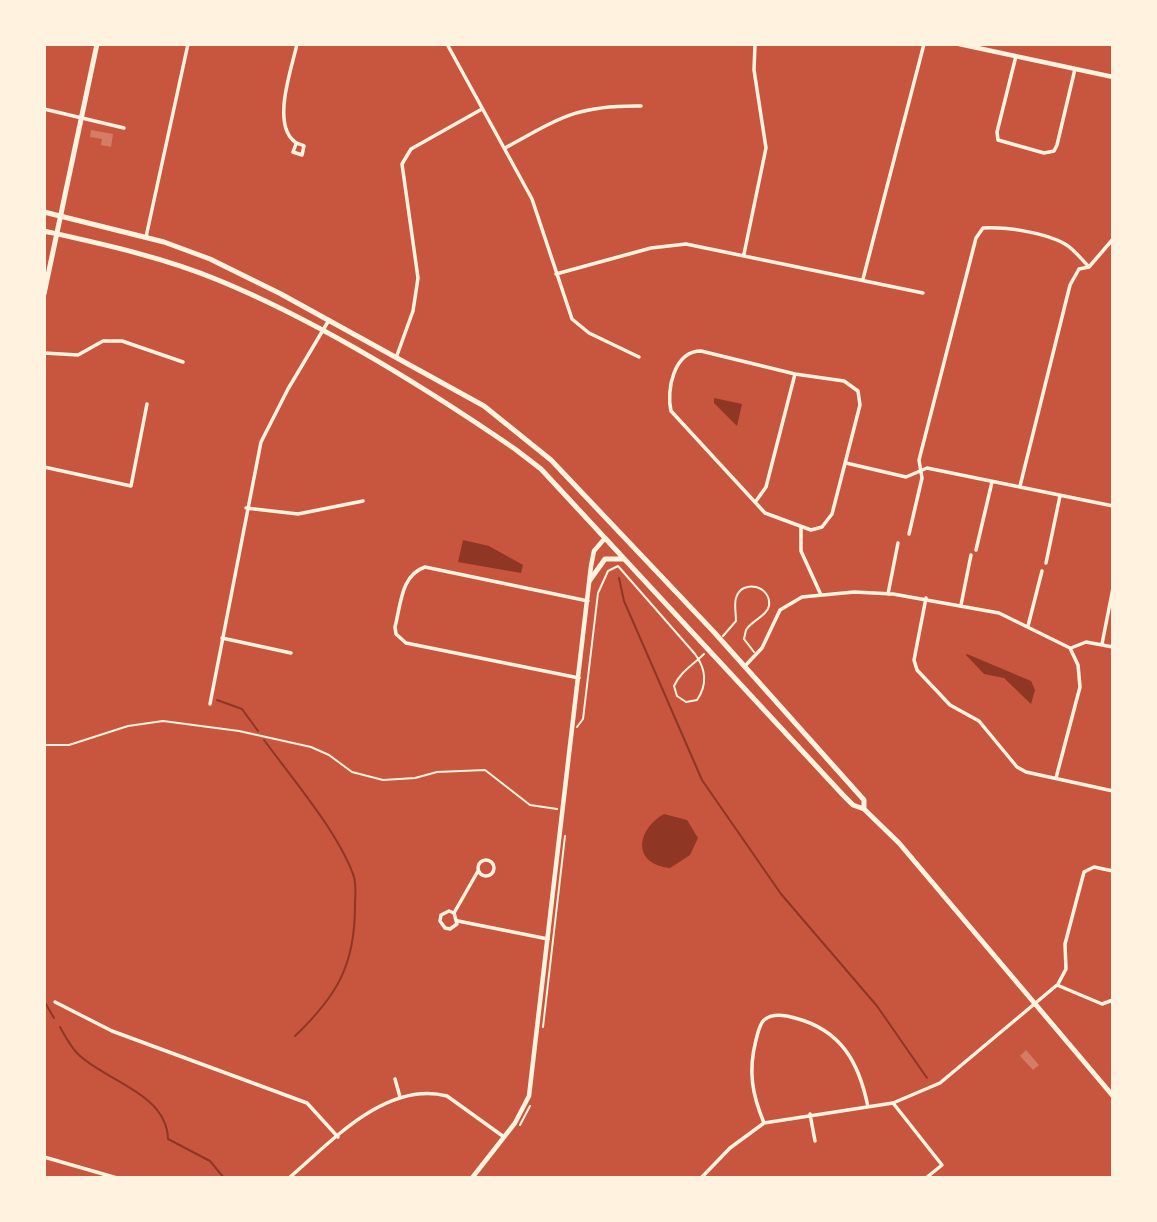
<!DOCTYPE html>
<html>
<head>
<meta charset="utf-8">
<style>
  body { margin:0 }
  #map { position:relative; width:1157px; height:1222px; overflow:hidden; background:#c8553d; font-family:Manrope,sans-serif }
  canvas { display:block }
  .frame { position:absolute; inset:0; border:46px solid #fff3e0; pointer-events:none }
</style>
</head>
<body>
<div id="map">
<canvas width="1157" height="1222"></canvas>
<div class="frame"></div>
</div>
<script>
const ctx = document.querySelector('canvas').getContext('2d');
ctx.lineJoin = 'round';
function paint(path, color) { ctx.fillStyle = color; ctx.fill(path, 'evenodd'); }
function strokePath(path, color, width, dash) { ctx.strokeStyle = color; ctx.lineWidth = width; ctx.lineCap = dash ? 'butt' : 'round'; ctx.setLineDash(dash || []); ctx.stroke(path); }
const water = new Path2D(`
  M714 398 742 404 737 426 714 403Z
  M463 540 489 546 523 565 521 573 458 562Z
  M967 654 1031 681 1035 690 1031 704 1004 678 984 674 966 655Z
  M664 814 687 820 698 838 690 855 670 868C632 864 636 830 664 814Z`);
const stream = new Path2D(`
  M619 578 624 601 702 780 781 894 877 1006 927 1078
  M217 700 242 709 258 731
  M264 740C292 778 337 831 353 874 357 883 355 896 355 906 355 965 337 996 295 1036
  M44 1001 54 1018
  M60 1027C65 1036 70 1046 78 1054 105 1081 167 1093 168 1139L210 1161 224 1178`);
const building = new Path2D(`
  M91 130 113 134 111 147 101 145 102 139 90 137Z
  M1026 1050 1039 1065 1033 1070 1020 1056Z`);
const path = new Path2D(`
  M723 636 736 621C736 614 734 604 736 598 742 578 772 586 769 606 767 616 751 621 746 630L744 639 754 652
  M577 727 583 719 598 593 608 571 618 566 695 654C706 669 708 684 697 700L686 702 677 696 674 686C680 672 693 665 704 654
  M44 745H69L128 726 163 721 239 731 311 747 329 755 352 772 383 780 415 778 437 772 485 770 530 805 557 809
  M543 1027 565 836
  M520 1125 530 1106`);
const minor = new Path2D(`
  M447 44 532 199 572 319 589 333 639 357
  M1016 56 997 132 998 140 1044 153 1054 151 1057 145 1075 69
  M44 109 124 128
  M296 144 293 152 302 155 304 146C301 144 297 144 295 142 271 124 292 68 297 44
  M505 148C560 118 576 105 641 106
  M146 237 188 44
  M744 254 766 148 754 70 755 44
  M556 274 651 248 686 244 923 293
  M863 279 924 44
  M701 351 795 374 844 381 858 391 860 405 832 514 822 527 811 530 765 513 671 411C666 390 674 351 701 351Z
  M44 353 78 355 103 341H122L183 362
  M396 358 413 311 418 278 402 164 411 149 482 109
  M846 463 906 477 927 468 1113 506
  M44 467 131 486 147 404
  M1020 486 1070 285 1079 269 1089 267 1113 239
  M756 501 766 487 795 374
  M246 508 298 514 363 501
  M801 528V551L821 595
  M909 534 922 478 919 460 976 238 983 228C1006 227 1044 232 1065 244 1074 249 1082 260 1089 267
  M976 550 992 482
  M1046 563 1060 496
  M888 594 898 543
  M926 598 914 660 917 670 950 705 979 721 1017 767 1026 772 1113 791
  M961 605 971 555
  M1028 626 1042 571
  M222 638 291 653
  M1102 644 1113 588
  M1071 648 1086 642 1113 647
  M744 667 762 648 780 610 802 597 854 592 893 594 999 613 1070 648 1078 665 1080 687 1056 778
  M579 678 406 643 396 634 395 627C401 604 401 575 425 567L588 601
  M210 704 261 442 288 389 329 320
  M478 868a8 8 0 1 1 16 0a8 8 0 1 1-16 0Z
  M454 913 449 911 441 915 440 921 445 928 450 929 457 924 454 913 478 871
  M458 921 548 939
  M1058 984 1066 969 1065 944 1084 872 1094 867 1113 871
  M55 1002 112 1031 307 1103 338 1137
  M395 1079 400 1097
  M893 1103 942 1165 926 1178
  M810 1114 815 1141
  M764 1123C752 1094 748 1071 756 1040 758 1033 759 1025 764 1020 772 1013 786 1015 795 1018 841 1030 859 1062 868 1107
  M44 1157 117 1178
  M289 1178C330 1143 386 1080 447 1096L504 1137
  M701 1178 730 1148 764 1123 893 1103 940 1083 1057 985 1102 1004 1113 1000`);
const tertiary = new Path2D(`
  M959 44 1113 77
  M472 1178 515 1123 529 1096 591 566 594 551 605 538`);
const secondary = new Path2D(`
  M44 294 97 44`);
const primary = new Path2D(`
  M44 212 164 242 210 259 281 294 484 406 551 460 713 631 864 800V809
  M44 231C102 244 163 257 218 280 318 321 426 388 515 449L541 469 843 795 853 805 864 809 899 843 1113 1096
  M590 580 605 559H624`);
paint(water, '#8f3625');
strokePath(stream, '#8f3625', 2);
paint(building, '#d67c66');
strokePath(path, '#fff3e0', 2);
strokePath(minor, '#fff3e0', 3.5);
strokePath(tertiary, '#fff3e0', 4.5);
strokePath(secondary, '#fff3e0', 5);
strokePath(primary, '#fff3e0', 5);
</script>
</body>
</html>
